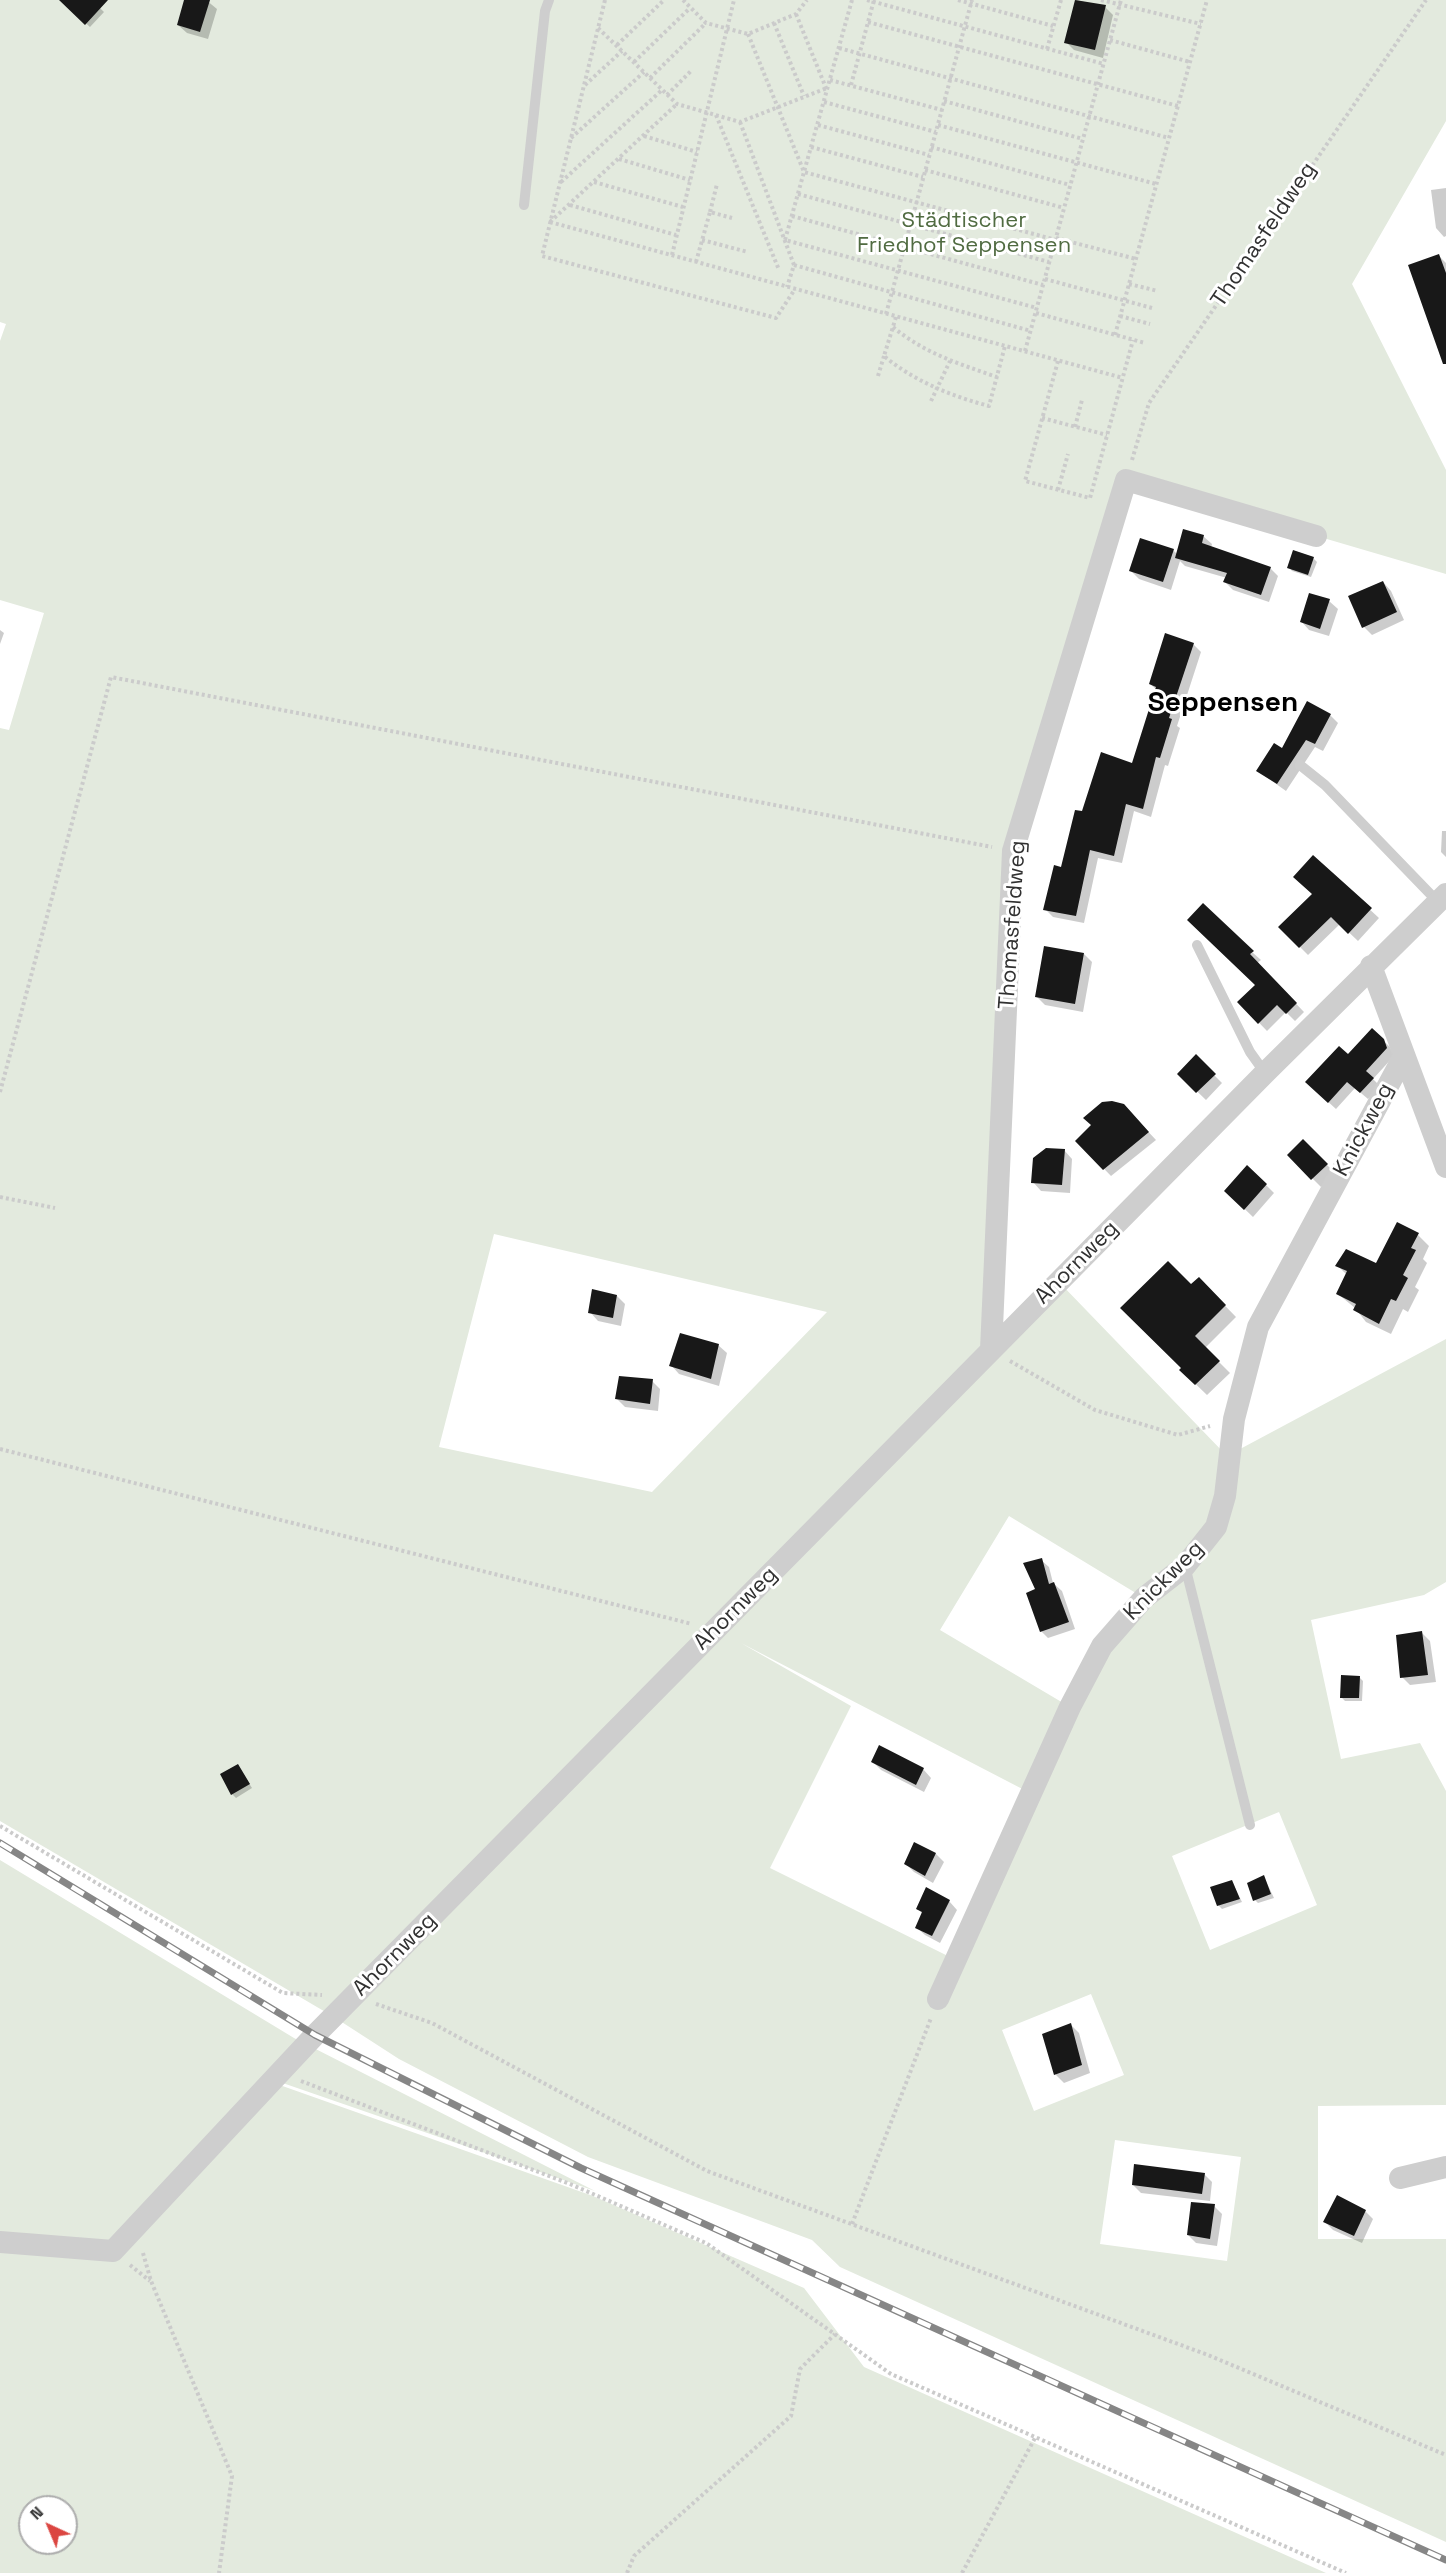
<!DOCTYPE html>
<html>
<head>
<meta charset="utf-8">
<style>
  body { margin:0 }
  #map { position:relative; width:1446px; height:2573px; overflow:hidden; background:#fff; font-family:"Space Grotesk",sans-serif }
  canvas { display:block }
  .north { position:absolute; left:18px; top:2495px; width:60px; height:60px; box-sizing:border-box; background:#fff; border:2px solid #adadad; border-radius:50%; rotate:316deg; font-size:16px; font-weight:700; line-height:24px; text-align:center; color:#313131 }
  .north::after { content:''; display:block; margin:auto; width:21px; height:27px; background:#db4641; clip-path:polygon(50% 0,100% 100%,50% 72%,0 100%) }
</style>
</head>
<body>
<div id="map">
<canvas width="1446" height="2573"></canvas>
<div class="north">N</div>
</div>
<script>
const ctx = document.querySelector('canvas').getContext('2d');
ctx.lineJoin = 'round';
function paint(path, color) { ctx.fillStyle = color; ctx.fill(path, 'evenodd'); }
function strokePath(path, color, width, dash) { ctx.strokeStyle = color; ctx.lineWidth = width; ctx.lineCap = dash ? 'butt' : 'round'; ctx.setLineDash(dash || []); ctx.stroke(path); }
function label(font, color, halo, rows, align = 'center') {
  ctx.font = font + ' "Space Grotesk",sans-serif'; ctx.lineWidth = 6; ctx.setLineDash([]); ctx.textBaseline = 'middle'; ctx.strokeStyle = halo; ctx.fillStyle = color; for (const [text, x, y, turn = 0] of rows) {
    ctx.save(); ctx.translate(x, y); ctx.rotate((+turn || 0) * Math.PI / 180); ctx.textAlign = isNaN(turn) ? turn : align; if (halo) ctx.strokeText(text, 0, 0); ctx.fillText(text, 0, 0); ctx.restore();
  }
}
const green = new Path2D(`
  M0 0H1446V121L1352 284 1446 470V574L1126 480 1013 852 991 1349 1059 1282 1227 1456 1446 1339V1582L1424 1595 1311 1620 1341 1759 1420 1743 1446 1791V2105L1318 2106V2239H1446V2542L840 2267 812 2240 588 2157 399 2059 334 2017 0 1821V728L9 730 44 613 0 600V341L6 324 0 322ZM494 1234 827 1312 652 1492 439 1447ZM1009 1516 1144 1598 1070 1707 940 1630ZM741 1643 1032 1794 954 1959 770 1868 851 1706ZM1279 1812 1317 1905 1210 1950 1172 1856ZM1091 1994 1124 2075 1034 2111 1002 2030ZM1115 2140 1241 2157 1227 2261 1100 2244Z
  M0 1860 294 2038 595 2191 274 2080 113 2251 0 2243Z
  M274 2083 593 2196 804 2288 864 2367 1326 2573H0V2247L115 2256ZM30 2507H66V2543H30Z`);
const shadow = new Path2D(`
  M77 0H92L104 12 90 27 69 8Z
  M186 0H206L217 9 208 39 187 33 178 25Z
  M1076 0 1105 7 1113 15 1103 58 1074 50 1066 42Z
  M1446 188V236L1444 237 1436 228 1431 190Z
  M1439 256 1446 263V347Z
  M1203 536 1212 544 1211 548 1270 568 1278 576 1269 602 1233 590 1225 582 1227 578 1185 566 1180 561 1171 590 1139 579 1131 571 1173 550 1178 555Z
  M1313 558 1317 562 1311 577 1292 571 1289 567Z
  M1383 582 1391 591 1404 620 1372 635 1364 627Z
  M1329 601 1338 609 1329 636 1309 630 1301 621Z
  M0 630 4 633 0 644Z
  M1193 644 1201 652 1177 726 1180 728 1168 766 1165 765 1151 817 1134 811 1122 863 1098 858 1084 923 1053 917 1045 909 1062 869 1083 813 1133 765 1157 690 1150 684Z
  M1330 715 1338 723 1323 751 1315 747 1286 791 1258 771Z
  M1442 831H1446V857L1441 852Z
  M1313 857 1379 918 1358 941 1340 924 1308 955 1280 927 1314 894Z
  M1197 928 1252 952 1261 960 1257 963 1304 1012 1295 1021 1286 1012 1267 1031 1239 1002 1257 985Z
  M1084 954 1092 962 1083 1012 1045 1005 1037 997Z
  M1372 1030 1390 1047 1394 1056 1373 1079 1380 1086 1368 1099 1355 1088 1336 1109 1314 1089Z
  M1196 1057 1222 1083 1206 1100 1179 1074Z
  M1128 1110 1156 1140 1111 1176 1077 1141Z
  M1303 1141 1335 1173 1321 1187 1289 1155Z
  M1064 1150 1072 1159 1070 1193 1041 1191 1033 1182Z
  M1266 1185 1274 1193 1253 1217 1226 1191Z
  M1418 1235 1429 1246 1423 1259 1427 1263 1415 1287 1419 1290 1408 1312 1403 1309 1391 1334 1366 1322 1355 1308 1338 1294 1347 1275 1337 1265H1377Z
  M1199 1279 1236 1317 1205 1348 1230 1373 1207 1395 1181 1370 1191 1286Z
  M617 1296 625 1304 621 1326 598 1321 590 1312Z
  M718 1345 727 1353 719 1386 679 1374 671 1365Z
  M652 1381 660 1389 658 1411 625 1407 617 1399Z
  M1041 1560 1049 1567 1053 1583 1062 1591 1075 1629 1048 1638 1041 1631 1037 1590Z
  M1421 1632 1430 1641 1436 1682 1410 1685 1402 1677Z
  M1359 1677 1363 1681 1362 1701H1345L1341 1697Z
  M873 1762 923 1769 931 1778 924 1792 881 1770Z
  M238 1766 252 1788 236 1798 232 1794Z
  M936 1854 944 1862 933 1883 914 1872 905 1863Z
  M1264 1877 1274 1898 1258 1903 1255 1900Z
  M1232 1882 1242 1902 1222 1909 1218 1905Z
  M949 1901 957 1910 940 1943 925 1935 916 1927 923 1914 918 1909Z
  M1071 2025 1079 2033 1090 2073 1064 2083 1056 2075 1044 2035Z
  M1204 2174 1212 2182 1210 2201 1141 2193 1133 2185Z
  M1214 2206 1222 2214 1217 2246 1196 2243 1188 2235Z
  M1365 2211 1373 2219 1362 2243 1333 2230 1325 2222Z`);
const building = new Path2D(`
  M59 0H108L85 25Z
  M184 0H210L200 32 177 25Z
  M1075 0 1106 5 1095 50 1064 43Z
  M1439 254 1446 273V364H1443L1408 265Z
  M1183 529 1204 535 1202 543 1271 567 1261 595 1223 582 1227 573 1175 558Z
  M1140 538 1174 549 1163 582 1129 571Z
  M1293 550 1314 557 1308 575 1287 568Z
  M1383 581 1397 612 1362 628 1348 596Z
  M1309 593 1330 599 1320 629 1300 622Z
  M1165 633 1194 643 1169 718 1172 719 1160 758 1156 757 1143 809 1126 804 1114 856 1090 850 1076 916 1043 910 1054 865 1061 867 1075 810 1082 811 1101 752 1132 763 1156 687 1149 684Z
  M1307 701 1331 714 1315 744 1306 740 1277 784 1256 771 1274 743 1282 748Z
  M1313 855 1372 908 1348 934 1331 917 1299 948 1278 927 1312 894 1293 877Z
  M1203 903 1254 951 1250 954 1297 1003 1286 1014 1277 1005 1258 1024 1237 1002 1255 985 1187 920Z
  M1044 946 1084 953 1075 1004 1035 997Z
  M1372 1028 1384 1039 1387 1048 1366 1071 1374 1078 1360 1093 1347 1082 1328 1103 1305 1082 1339 1046 1348 1054Z
  M1196 1054 1216 1074 1196 1093 1177 1074Z
  M1112 1101 1124 1104 1149 1132 1103 1170 1075 1141 1091 1125 1083 1118 1102 1102Z
  M1303 1139 1328 1164 1311 1180 1287 1155Z
  M1046 1148 1065 1149 1062 1185 1031 1183 1033 1158Z
  M1247 1165 1267 1184 1244 1210 1224 1191Z
  M1397 1222 1419 1233 1411 1248 1416 1250 1403 1275 1408 1278 1396 1301 1391 1299 1379 1324 1353 1310 1356 1304 1336 1294 1347 1271 1335 1266 1346 1249 1376 1263Z
  M1168 1261 1191 1284 1199 1277 1226 1305 1195 1336 1220 1361 1195 1385 1179 1370 1181 1368 1120 1308Z
  M592 1289 617 1295 613 1318 588 1313Z
  M680 1333 719 1344 711 1379 669 1366Z
  M619 1376 653 1379 650 1404 615 1399Z
  M1042 1558 1049 1584 1054 1582 1069 1622 1040 1632 1026 1593 1035 1589 1023 1563Z
  M1422 1631 1428 1675 1400 1678 1396 1635Z
  M1341 1675 1360 1676 1359 1698H1340Z
  M879 1745 924 1768 916 1785 871 1762Z
  M238 1764 250 1784 231 1795 220 1774Z
  M914 1842 936 1853 925 1876 904 1864Z
  M1264 1875 1271 1894 1253 1901 1247 1883Z
  M1232 1880 1240 1899 1217 1906 1210 1887Z
  M926 1887 950 1900 932 1936 915 1928 922 1912 916 1909Z
  M1071 2023 1082 2065 1054 2075 1042 2034Z
  M1134 2164 1205 2173 1202 2194 1132 2185Z
  M1337 2195 1366 2210 1354 2236 1323 2222Z
  M1191 2202 1215 2204 1210 2239 1187 2235Z`);
const path = new Path2D(`
  M605 0 542 256 776 318 795 289
  M683 0 706 23 748 34 796 14 807 0
  M852 0 785 240 1037 308
  M867 0 1104 64
  M958 0 1053 26
  M1101 0 1201 24
  M796 14 826 88
  M868 22 1178 106
  M774 23 804 96
  M598 28 677 104 740 122 827 88
  M748 34 804 172 1056 240
  M1110 40 1190 62
  M617 45 664 0
  M839 48 1169 138
  M1047 49 1061 0
  M634 62 690 8
  M650 78 706 23
  M830 80 942 110
  M585 85 622 51
  M851 85 874 0
  M667 95 692 70
  M944 101 1083 139
  M824 102 936 132
  M716 115 779 270
  M740 122 794 265 787 287
  M818 125 929 155
  M938 125 1156 184
  M644 136 697 152
  M571 138 644 72
  M811 147 923 177
  M931 147 1070 185
  M619 159 690 180
  M925 170 1064 208
  M561 182 662 90
  M594 182 683 207
  M798 194 1049 262
  M570 205 676 235
  M710 212 717 184
  M792 216 1043 285
  M550 222 1123 378
  M550 222 677 104
  M1056 238 1136 259
  M702 240 748 252
  M672 255 734 0
  M696 262 710 212 732 218
  M794 265 1031 331
  M1045 279 1152 308
  M1129 284 1158 291
  M1036 313 1145 343
  M886 314 972 0
  M1120 316 1150 324
  M896 317 884 356C914 381 951 396 989 406L1005 346
  M893 327C924 353 959 364 997 377
  M1115 335 1207 0
  M1025 351 1121 0
  M1058 361 1025 481 1090 498 1133 340
  M878 376 884 356
  M931 401 950 361
  M1042 418 1107 435
  M1075 427 1082 400
  M1132 460 1149 403 1426 0
  M1058 490 1068 454
  M0 1092 111 677 992 847
  M0 1197 55 1208
  M1010 1361 1095 1410 1178 1435 1210 1426
  M0 1449 692 1624
  M0 1826 283 1993 322 1995
  M376 2004 432 2023 707 2171 1208 2355 1446 2455
  M301 2081 570 2184 706 2243 891 2374 1346 2573
  M852 2224 931 2018
  M143 2253 151 2281 232 2476 219 2573
  M130 2265 150 2281
  M627 2573 634 2556 791 2416 800 2369 835 2334
  M962 2573 1035 2438`);
const service = new Path2D(`
  M524 205 545 11 549 0
  M1300 765 1325 785 1438 902
  M1197 945 1250 1052 1265 1073
  M1185 1566 1250 1825`);
const minor = new Path2D(`
  M1371 966 1446 1167
  M991 1350 1013 851 1126 480 1316 536
  M938 1999 1070 1707 1102 1646 1144 1598 1185 1566 1216 1527 1225 1496 1234 1419 1258 1327 1404 1056
  M1400 2178 1446 2167
  M0 2242 113 2251 315 2035 1265 1073 1446 894`);
const rail = new Path2D(`
  M0 1843 315 2035 581 2168 1446 2560`);
const parkNames = [
  ["Städtischer",964,221],
  ["Friedhof Seppensen",964,246]
];
const streetNames = [
  ["Thomasfeldweg",1264,235,-56],
  ["Thomasfeldweg",1013,925,-86],
  ["Knickweg",1364,1130,-62],
  ["Ahornweg",1077,1263,-45],
  ["Knickweg",1164,1581,-45],
  ["Ahornweg",736,1609,-45],
  ["Ahornweg",395,1955,-45]
];
const districtNames = [
  ["Seppensen",1223,703]
];
paint(green, '#e3eade');
paint(shadow, '#0003');
paint(building, '#181818');
strokePath(path, '#cbcbcb', 4, [3, 3]);
strokePath(service, '#cecece', 10);
strokePath(minor, '#cecece', 22);
strokePath(rail, '#868686', 7);
strokePath(rail, '#fff', 4.5, [14]);
label('22px', '#506b41', '#fff', parkNames);
label('22px', '#313131', '#fff', streetNames);
label('bold 28px', '#000', '#fff', districtNames);
</script>
</body>
</html>
